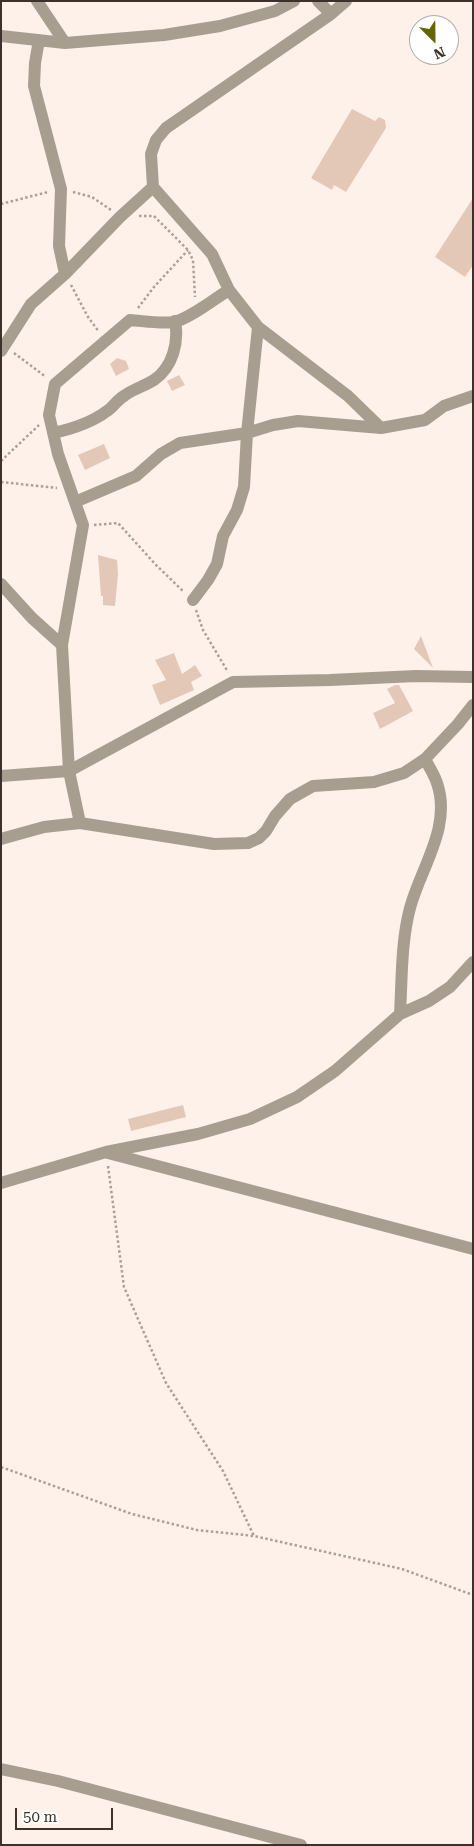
<!DOCTYPE html>
<html>
<head>
<meta charset="utf-8">
<style>
  body { margin:0 }
  #map { position:relative; width:474px; height:1846px; overflow:hidden; background:#fdf1ea; font-family:"Roboto Serif",serif }
  canvas { display:block }
  .frame { position:absolute; inset:0; border:2px solid #3d322b; pointer-events:none }
  .north { position:absolute; left:409px; top:15px; width:50px; height:50px; box-sizing:border-box; background:#fff; border:1px solid #b1adaa; border-radius:50%; rotate:157deg; font-size:14px; font-weight:700; line-height:20px; text-align:center; color:#3d322b }
  .north::after { content:''; display:block; margin:auto; width:18px; height:22px; background:#660; clip-path:polygon(50% 0,100% 100%,50% 72%,0 100%) }
  .scale { position:absolute; left:15px; top:1808px; width:98px; height:22px; box-sizing:border-box; border:2px solid #3d322b; border-top:0; padding-left:6px; font-size:15px; line-height:18px; white-space:nowrap; color:#3d322b; -webkit-text-stroke:4px #fff; paint-order:stroke }
</style>
</head>
<body>
<div id="map">
<canvas width="474" height="1846"></canvas>
<div class="frame"></div>
<div class="north">N</div>
<div class="scale">50 m</div>
</div>
<script>
const ctx = document.querySelector('canvas').getContext('2d');
ctx.lineJoin = 'round';
function paint(path, color) { ctx.fillStyle = color; ctx.fill(path, 'evenodd'); }
function strokePath(path, color, width, dash) { ctx.strokeStyle = color; ctx.lineWidth = width; ctx.lineCap = dash ? 'butt' : 'round'; ctx.setLineDash(dash || []); ctx.stroke(path); }
const building = new Path2D(`
  M352 109 375 121 379 117 385 120 386 128 346 192 334 185 332 190 311 178Z
  M473 198V265L465 277 435 257Z
  M117 358 126 361 129 369 116 376 110 364Z
  M179 375 185 385 172 391 167 381Z
  M104 444 110 458 85 470 78 455Z
  M98 555 117 560 118 574 115 606 103 605V596H101Z
  M421 636 433 668 414 649Z
  M174 653 182 674 195 665 202 676 191 682 194 690 160 705 152 685 166 680 155 660Z
  M395 685H399L413 711 380 729 373 713 395 703 387 689Z
  M183 1105 186 1117 131 1131 128 1119Z`);
const path = new Path2D(`
  M73 192 92 197 111 210
  M1 204 48 192
  M139 216H154L188 250 193 260 195 297
  M71 285 88 317 99 332
  M138 308 154 287 188 250
  M14 353 46 377
  M1 461 39 425
  M1 482 57 488
  M94 525 118 523 156 565 184 592
  M196 610 203 630 228 672
  M108 1166 124 1287 166 1383 223 1471 254 1536
  M1 1467 132 1514 197 1530 254 1536 402 1569 473 1595`);
const minor = new Path2D(`
  M37 1 65 43
  M318 1 331 14
  M346 1 331 14 166 128 156 140 151 154 153 187 212 254 229 290 258 327 348 396 381 428 425 420 444 406 473 396
  M1 36 65 43 164 35 220 26 275 11 294 1
  M39 40 35 63 34 86 61 189 59 246 65 274
  M1 351 31 304 65 274 120 217 153 187
  M53 433C72 429 91 423 107 411 113 407 117 400 124 396 133 389 145 386 154 380 173 367 179 342 175 321
  M75 502 136 476 161 454 180 443 247 433 273 425 298 421 381 428
  M1 584 32 618 62 645
  M193 600 208 580 217 564 223 536 237 510 244 487 247 433 258 327
  M1 776 69 771 233 682 330 680 416 676 473 677
  M80 823 69 771 62 645 83 525 58 454 49 415 55 384 130 320C144 321 160 324 174 322 189 319 214 299 229 290
  M1 839 44 827 80 823 214 844 248 843 259 838 266 831 275 816 290 799 313 786 374 782 404 773 425 759 458 724 473 705
  M400 1014C402 979 401 942 410 908 421 867 452 827 437 783 434 774 429 767 425 759
  M108 1153 473 1249
  M1 1183 106 1152 198 1134 250 1119 297 1097 335 1071 400 1014 429 1001 450 987 473 962
  M1 1769 58 1781 301 1845`);
paint(building, '#e4c8b7');
strokePath(path, '#ab9f98', 2.5, [2.5, 2.5]);
strokePath(minor, '#a89e90', 12);
</script>
</body>
</html>
